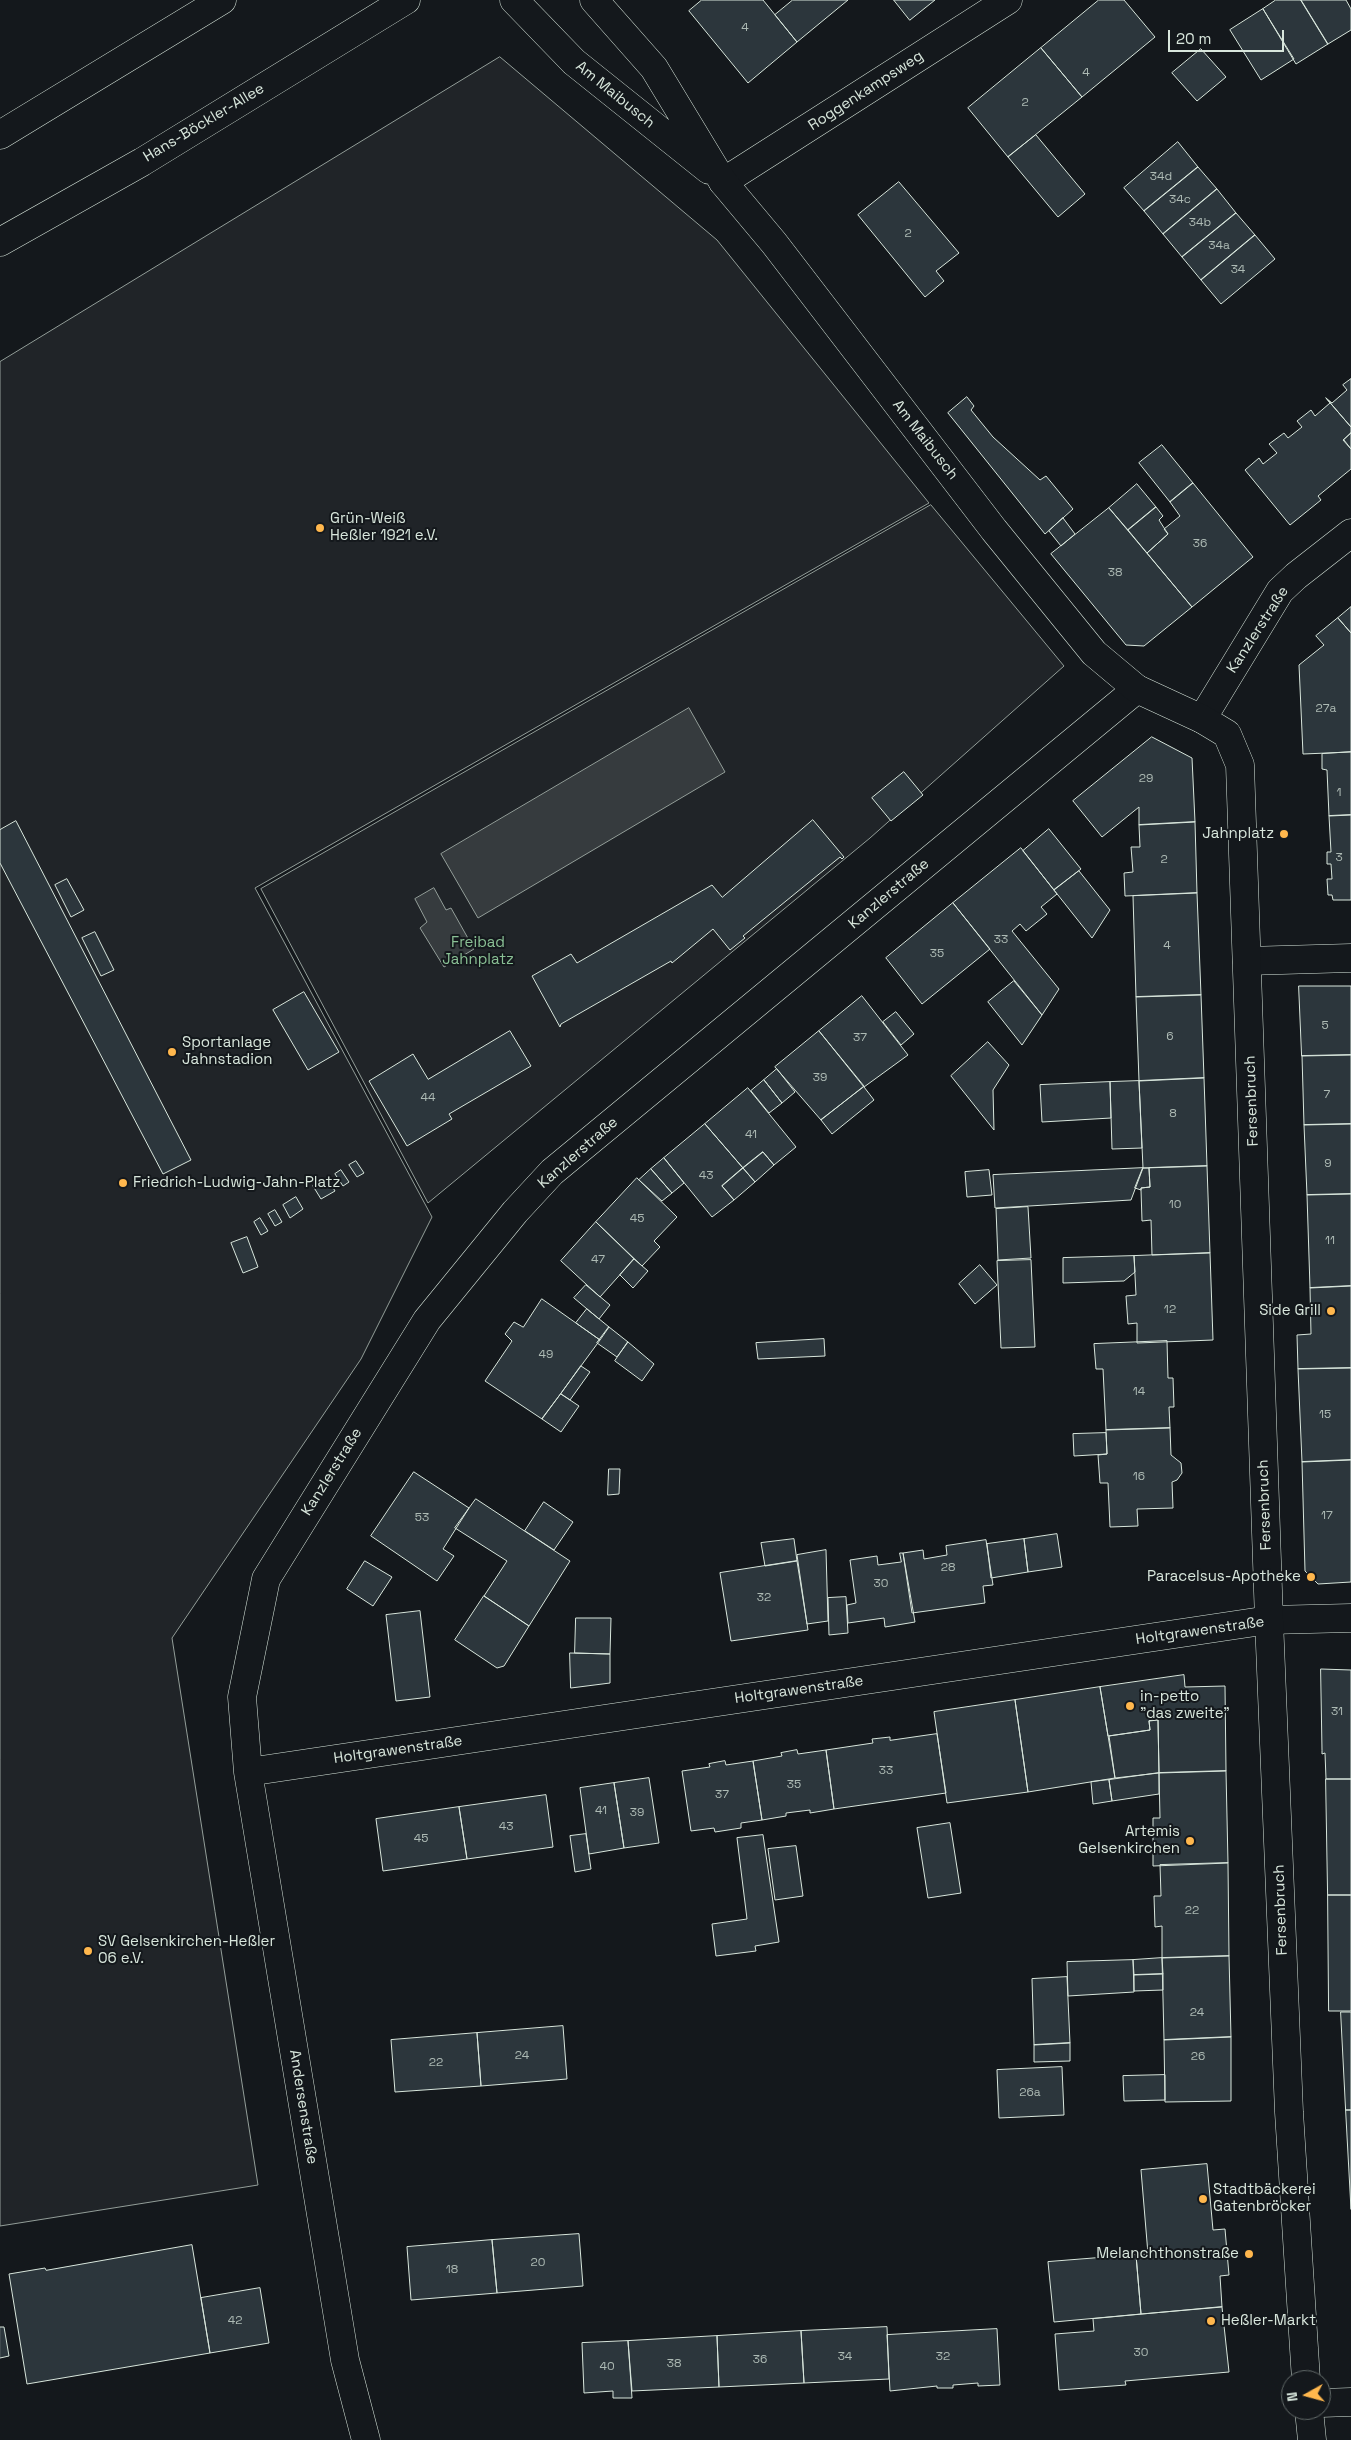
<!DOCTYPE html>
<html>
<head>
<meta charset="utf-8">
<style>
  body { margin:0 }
  #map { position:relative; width:1351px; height:2440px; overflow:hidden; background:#14181c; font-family:"Space Grotesk",sans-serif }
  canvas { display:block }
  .north { position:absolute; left:1281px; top:2370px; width:50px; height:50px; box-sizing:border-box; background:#14181c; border:1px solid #626a69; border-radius:50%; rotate:263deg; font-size:14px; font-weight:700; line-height:20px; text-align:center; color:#d8e6dc }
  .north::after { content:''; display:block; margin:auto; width:18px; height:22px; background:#ffb74d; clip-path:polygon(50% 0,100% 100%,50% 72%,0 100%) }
  .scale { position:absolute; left:1168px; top:30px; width:116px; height:22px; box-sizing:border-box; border:2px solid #d8e6dc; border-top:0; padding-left:6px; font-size:15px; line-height:18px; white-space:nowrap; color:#d8e6dc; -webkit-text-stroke:4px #14181c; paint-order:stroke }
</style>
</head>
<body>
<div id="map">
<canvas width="1351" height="2440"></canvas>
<div class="north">N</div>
<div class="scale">20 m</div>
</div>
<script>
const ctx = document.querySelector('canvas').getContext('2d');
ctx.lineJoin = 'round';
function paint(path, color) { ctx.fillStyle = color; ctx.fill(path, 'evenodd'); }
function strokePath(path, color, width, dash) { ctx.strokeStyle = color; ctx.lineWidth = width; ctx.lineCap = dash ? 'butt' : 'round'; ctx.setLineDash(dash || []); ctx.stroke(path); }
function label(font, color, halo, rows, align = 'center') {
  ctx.font = font + ' "Space Grotesk",sans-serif'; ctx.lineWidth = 4; ctx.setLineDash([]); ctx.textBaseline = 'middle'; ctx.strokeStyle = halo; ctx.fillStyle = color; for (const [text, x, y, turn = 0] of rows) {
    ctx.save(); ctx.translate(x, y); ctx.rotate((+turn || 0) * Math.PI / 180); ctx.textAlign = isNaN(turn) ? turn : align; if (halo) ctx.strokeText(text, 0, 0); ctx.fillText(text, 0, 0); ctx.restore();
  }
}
const green = new Path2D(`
  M500 57 717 240 929 503 255 888 432 1217 361 1359 172 1638 258 2185 0 2226V362Z
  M931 505 1064 666 870 838 428 1203 261 889Z`);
const water = new Path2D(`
  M689 708 725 772 478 918 441 854Z
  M434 888 446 910 451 908 474 949 444 967 420 928 427 922 415 899Z`);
const building = new Path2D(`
  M702 0H763L797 42 748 83 689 11Z
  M793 0H848L797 42 775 15Z
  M894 0H935L910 20Z
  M1099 0H1124L1155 37 1082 97 1041 48Z
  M1276 0H1301L1328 44 1296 64 1263 9Z
  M1301 0H1346L1351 9V30L1328 44Z
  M1263 9 1294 59 1261 80 1230 30Z
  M1041 48 1082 97 1008 157 968 108Z
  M1201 49 1226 77 1197 101 1172 73Z
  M1036 135 1085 194 1058 217 1008 157Z
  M1178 142 1198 167 1144 211 1124 188Z
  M1198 167 1217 189 1163 234 1144 211Z
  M899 182 959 253 936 271 944 281 925 297 858 215Z
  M1217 189 1236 213 1182 257 1163 234Z
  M1236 213 1255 235 1201 280 1182 257Z
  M1255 235 1275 259 1221 304 1201 280Z
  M1351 379V427L1326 398 1332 403 1347 390 1343 385Z
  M967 397 974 406 971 410 993 437 1040 480 1046 476 1073 509 1045 534 948 413Z
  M1326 398 1351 427V433L1343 440 1351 449V469L1318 496 1321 500 1290 525 1245 470 1259 458 1263 464 1277 453 1269 444 1284 433 1288 438 1302 427 1297 421 1311 410 1315 416 1330 403Z
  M1351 433V449L1344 440Z
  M1162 445 1193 483 1170 502 1139 463Z
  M1193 483 1253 557 1192 607 1147 553 1168 534 1164 529 1180 516 1170 502Z
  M1137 484 1156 507 1128 530 1109 508Z
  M1156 507 1163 516 1159 520 1168 534 1147 553 1128 530Z
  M1109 508 1192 607 1144 646 1126 645 1051 554Z
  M1063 518 1075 534 1061 546 1049 531Z
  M1351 607V633L1338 618Z
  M1338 618 1351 633V752L1303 754 1299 665 1324 645 1316 636Z
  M1152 737 1192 758 1195 822 1139 825V807L1102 837 1073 801Z
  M1351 752V815L1329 816 1327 770 1322 769V754Z
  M904 772 923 795 891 821 872 798Z
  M1351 815V900H1333L1332 895H1328L1327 879H1332L1331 864H1327V852H1331L1329 816Z
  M813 820 844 857 842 859 840 857 743 936 745 938 730 950 713 929 672 963 671 961 561 1024 560 1027 532 976 571 954 577 963 712 885 722 897Z
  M16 821 191 1160 163 1174 0 863V830Z
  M1195 822 1197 893 1125 896 1124 873 1133 872 1131 847H1140L1139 825Z
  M1049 829 1081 869 1054 890 1023 851Z
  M1021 848 1057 894 1041 907 1047 914 1026 931 1020 924 1012 931 1059 989 1042 1015 953 903Z
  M1079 871 1110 910 1092 938 1054 890Z
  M67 879 84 910 71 917 55 885Z
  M1197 893 1201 995 1136 997 1133 896Z
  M953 903 990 949 922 1004 886 958Z
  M95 932 114 970 101 976 82 938Z
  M1014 981 1042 1015 1022 1045 988 1002Z
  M1299 986H1351V1055L1302 1056Z
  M304 992 339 1052 308 1070 273 1010Z
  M1201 995 1204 1078 1139 1081 1136 997Z
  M862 996 908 1055 864 1087 819 1031Z
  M896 1012 914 1034 901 1045 883 1022Z
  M510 1031 531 1066 449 1114 452 1119 407 1146 369 1081 413 1054 428 1079Z
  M819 1031 864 1086 821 1120 775 1067Z
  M988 1042 1009 1065 993 1090 994 1130 951 1076Z
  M1351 1055V1124L1304 1125 1302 1056Z
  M777 1069 795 1092 782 1103 764 1080Z
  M1204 1078 1207 1166 1143 1168 1139 1081Z
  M764 1080 782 1103 769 1113 751 1091Z
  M1139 1081 1142 1148 1112 1149 1110 1082Z
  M1110 1082 1111 1118 1042 1122 1040 1085Z
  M864 1087 874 1100 832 1134 821 1120Z
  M748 1088 796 1147 774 1165 763 1152 743 1168 705 1124Z
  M705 1124 743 1168 722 1186 734 1200 712 1217 664 1158Z
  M1351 1124V1194L1307 1195 1304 1125Z
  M763 1152 774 1165 755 1182 743 1168Z
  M664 1158 684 1183 672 1193 651 1169Z
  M356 1161 364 1173 357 1177 349 1165Z
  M1207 1166 1210 1253 1152 1255 1151 1220 1142 1221 1141 1190V1188L1150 1187 1149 1168Z
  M743 1168 755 1182 734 1200 722 1186Z
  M1143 1168H1149L1150 1187 1141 1188V1190L1135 1188Z
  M1143 1168 1131 1200 995 1208 993 1175Z
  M651 1169 672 1193 662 1201 639 1180Z
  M341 1170 349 1182 343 1186 335 1174Z
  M989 1170 992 1195 967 1197 965 1172Z
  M327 1178 335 1191 321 1199 313 1186Z
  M637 1178 677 1217 654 1241 660 1247 642 1266 596 1222Z
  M1351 1194V1286L1310 1288 1307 1195Z
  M296 1197 303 1209 290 1218 283 1205Z
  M1028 1207 1031 1258 998 1260 996 1209Z
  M275 1210 282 1222 275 1226 268 1214Z
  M260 1218 268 1231 261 1235 254 1222Z
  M596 1222 634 1259 600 1297 561 1261Z
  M247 1237 258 1267 243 1273 231 1243Z
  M1210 1253 1213 1340 1137 1343V1323L1128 1324 1126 1296 1136 1295 1134 1256Z
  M1134 1256 1135 1272 1124 1281 1063 1283V1258Z
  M634 1259 648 1271 633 1288 620 1275Z
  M1031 1260 1035 1347 1001 1348 997 1261Z
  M980 1265 997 1285 975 1304 959 1284Z
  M586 1285 610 1305 599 1319 574 1298Z
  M1351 1286V1368L1298 1369 1297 1335 1311 1334 1310 1288Z
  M542 1299 600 1340 542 1419 485 1381 512 1341 505 1334 514 1322 523 1327Z
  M587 1309 609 1327 600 1340 576 1323Z
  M609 1327 628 1342 617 1357 597 1343Z
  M824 1339 825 1356 758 1359 756 1343Z
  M1167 1341 1168 1378H1173L1174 1407H1169L1170 1428 1106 1430 1103 1369H1096L1094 1344Z
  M628 1342 654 1364 642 1381 615 1361Z
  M581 1366 590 1372 570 1400 561 1394Z
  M1351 1368V1460L1302 1462 1298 1369Z
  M561 1394 579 1406 561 1432 542 1419Z
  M1170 1428 1171 1455 1181 1463 1182 1473 1177 1480 1172 1482 1173 1508 1137 1509 1138 1526 1110 1527 1108 1483H1100L1098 1455 1107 1454 1106 1430Z
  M1106 1433 1107 1454 1074 1456 1073 1434Z
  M1351 1460V1582L1318 1584 1305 1571 1302 1462Z
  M609 1469H620L619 1494 608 1495Z
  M414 1472 469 1508 443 1549 454 1556 437 1581 371 1536Z
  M476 1499 570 1561 529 1626 484 1596 507 1561 455 1528Z
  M544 1502 573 1522 554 1550 525 1531Z
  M1057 1534 1062 1567 1028 1572 1024 1539Z
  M794 1539 797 1561 765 1566 761 1543Z
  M1024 1539 1028 1572 991 1578 987 1544Z
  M986 1540 993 1585 983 1586 985 1603 912 1613 903 1553 923 1550 924 1559 947 1555 946 1546Z
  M826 1550 828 1621 807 1624 797 1555Z
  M900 1553H903L915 1622 885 1627 884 1618 848 1623 847 1605 856 1603 850 1560 877 1556 878 1565 901 1562Z
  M365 1561 392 1577 373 1606 347 1589Z
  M797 1561 808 1630 731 1641 720 1573Z
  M484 1596 529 1626 504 1666 497 1668 455 1640Z
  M846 1597 848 1633 829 1635 828 1598Z
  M420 1611 430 1697 396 1701 386 1615Z
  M576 1618H611L610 1654 575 1653Z
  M570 1653 610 1654V1683L571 1688Z
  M1321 1669 1351 1670V1779H1326L1325 1753 1322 1754V1751Z
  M1184 1675 1185 1687 1225 1686 1226 1771 1159 1773 1158 1720 1149 1721 1150 1730 1108 1736 1100 1687Z
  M1100 1687 1115 1778 1028 1792 1015 1700Z
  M1015 1700 1028 1792 947 1803 934 1712Z
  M1158 1720 1159 1773 1115 1778 1109 1736 1150 1730 1149 1721Z
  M937 1734 946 1793 834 1809 826 1750 873 1743 872 1739 890 1737V1740Z
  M797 1750 798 1754 826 1750 834 1809 810 1813V1810L786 1813V1816L762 1820 753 1761 782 1756 781 1753Z
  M725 1761 726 1765 753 1761 762 1820 741 1823V1828L715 1832 714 1828 691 1831 682 1771 710 1767 709 1764Z
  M1226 1771 1228 1863 1153 1866V1818H1160L1159 1773Z
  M1159 1773V1794L1112 1801 1109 1780Z
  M649 1778 659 1843 624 1848 614 1783Z
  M1326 1779H1351V1895H1328Z
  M1109 1780 1112 1801 1093 1804 1091 1782Z
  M614 1783 624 1848 589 1854 580 1788Z
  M546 1795 553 1847 467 1859 459 1807Z
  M459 1807 467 1859 383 1871 376 1819Z
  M950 1823 961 1893 928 1898 917 1828Z
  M586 1834 591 1869 575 1872 570 1836Z
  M763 1835 779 1942 755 1946 756 1951 716 1956 712 1924 747 1919 737 1838Z
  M796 1846 803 1896 775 1900 768 1849Z
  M1228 1863 1229 1956 1162 1958V1926L1155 1927 1154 1896H1161L1160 1865Z
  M1328 1895H1351V2011H1329Z
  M1229 1956 1231 2037 1164 2040 1162 1958Z
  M1162 1958 1163 1974 1134 1975 1133 1960Z
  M1133 1960 1134 1992 1068 1996 1067 1962Z
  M1163 1974V1990L1134 1991V1975Z
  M1067 1977 1070 2043 1034 2045 1032 1979Z
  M1341 2012H1351V2110H1346Z
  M563 2026 567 2079 481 2086 477 2033Z
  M477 2033 481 2086 395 2092 391 2040Z
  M1231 2037V2101L1165 2102 1164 2040Z
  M1070 2043V2061L1034 2062V2045Z
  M1062 2067 1064 2115 999 2118 997 2070Z
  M1165 2075V2100L1124 2101 1123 2076Z
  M1346 2110H1351V2209Z
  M1207 2164 1213 2230 1225 2229 1229 2275 1220 2276 1222 2307 1141 2314 1136 2255 1148 2254 1141 2170Z
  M579 2234 583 2286 497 2293 492 2240Z
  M492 2240 497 2293 411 2300 407 2247Z
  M192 2245 210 2353 27 2384 9 2274 45 2268 46 2270Z
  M1136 2255 1141 2314 1054 2322 1048 2262Z
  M260 2288 269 2343 210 2353 201 2298Z
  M1222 2307 1229 2372 1125 2381 1126 2385 1059 2390 1055 2334 1094 2331 1093 2319Z
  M0 2327H4L9 2356 0 2358Z
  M887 2327 889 2379 804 2383 801 2331Z
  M997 2329 1000 2385 978 2386V2383L953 2385V2388H937V2386L890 2391 887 2335Z
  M801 2331 804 2383 719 2387 717 2336Z
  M717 2336 719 2387 632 2391 628 2341Z
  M628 2341 632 2398H613V2391L584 2393 582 2343Z`);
const street = new Path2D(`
  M723 182 1008 0
  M1202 719 1280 591 1296 576 1351 533
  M1247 961 1351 958
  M248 1772 1269 1620 1351 1618
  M1321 2403 1351 2402
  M366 2440 345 2360 248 1772 242 1697 266 1579 427 1320 515 1212 552 1172 1137 689`);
const secondary = new Path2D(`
  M514 0 574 62 709 170
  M594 0 654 68 723 182 774 243 994 530 1094 653 1137 689 1202 719 1227 734 1240 765 1269 1620 1289 2112 1306 2380
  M0 135 222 0
  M0 242 142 162 406 0
  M1309 2410 1312 2440`);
const markers = [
  [320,528,5,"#ffb74d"],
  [1284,834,5,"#ffb74d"],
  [172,1052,5,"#ffb74d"],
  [123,1183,5,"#ffb74d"],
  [1331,1311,5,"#ffb74d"],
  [1311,1577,5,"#ffb74d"],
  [1130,1706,5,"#ffb74d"],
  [1190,1841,5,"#ffb74d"],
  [88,1951,5,"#ffb74d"],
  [1203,2199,5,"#ffb74d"],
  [1249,2254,5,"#ffb74d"],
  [1211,2321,5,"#ffb74d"]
];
const numberNames = [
  ["4",745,28],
  ["4",1086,73],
  ["2",1025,103],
  ["34d",1161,177],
  ["34c",1180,200],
  ["34b",1200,223],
  ["2",908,234],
  ["34a",1219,246],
  ["34",1238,270],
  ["36",1200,544],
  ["38",1115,573],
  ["27a",1326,709],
  ["29",1146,779],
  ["1",1339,793],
  ["3",1339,858],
  ["2",1164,860],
  ["33",1001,940],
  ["4",1167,946],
  ["35",937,954],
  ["5",1325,1026],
  ["6",1170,1037],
  ["37",860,1038],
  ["39",820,1078],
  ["7",1327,1095],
  ["44",428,1098],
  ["8",1173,1114],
  ["41",751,1135],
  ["9",1328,1164],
  ["43",706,1176],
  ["10",1175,1205],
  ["45",637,1219],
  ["11",1330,1241],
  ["47",598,1260],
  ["12",1170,1310],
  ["49",546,1355],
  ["14",1139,1392],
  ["15",1325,1415],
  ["16",1139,1477],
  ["17",1327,1516],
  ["53",422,1518],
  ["28",948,1568],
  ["30",881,1584],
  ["32",764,1598],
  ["31",1337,1712],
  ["33",886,1771],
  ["35",794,1785],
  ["37",722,1795],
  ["41",601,1811],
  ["39",637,1813],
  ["43",506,1827],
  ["45",421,1839],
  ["22",1192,1911],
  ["24",1197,2013],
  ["24",522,2056],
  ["26",1198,2057],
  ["22",436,2063],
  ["26a",1030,2093],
  ["20",538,2263],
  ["18",452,2270],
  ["42",235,2321],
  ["30",1141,2353],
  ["34",845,2357],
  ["32",943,2357],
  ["36",760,2360],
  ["38",674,2364],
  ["40",607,2367]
];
const streetNames = [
  ["Roggenkampsweg",866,91,-33],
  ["Am Maibusch",615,95,39],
  ["Hans-Böckler-Allee",204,123,-31],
  ["Am Maibusch",925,440,52],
  ["Kanzlerstraße",1258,630,-57],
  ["Kanzlerstraße",889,894,-40],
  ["Fersenbruch",1252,1101,-92],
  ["Kanzlerstraße",578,1153,-41],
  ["Kanzlerstraße",332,1472,-58],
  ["Fersenbruch",1265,1505,-92],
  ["Holtgrawenstraße",1200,1631,-8],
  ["Holtgrawenstraße",799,1690,-8],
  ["Holtgrawenstraße",398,1750,-8],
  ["Fersenbruch",1281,1910,-92],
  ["Andersenstraße",303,2107,81]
];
const poiNames = [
  ["Grün-Weiß",330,519],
  ["Heßler 1921 e.V.",330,536],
  ["Jahnplatz",1274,834,"right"],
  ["Sportanlage",182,1043],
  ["Jahnstadion",182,1060],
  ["Friedrich-Ludwig-Jahn-Platz",133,1183],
  ["Side Grill",1321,1311,"right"],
  ["Paracelsus-Apotheke",1301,1577,"right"],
  ["in-petto",1140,1697],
  ["\"das zweite\"",1140,1714],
  ["Artemis",1180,1832,"right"],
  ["Gelsenkirchen",1180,1849,"right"],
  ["SV Gelsenkirchen-Heßler",98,1942],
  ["06 e.V.",98,1959],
  ["Stadtbäckerei",1213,2190],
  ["Gatenbröcker",1213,2207],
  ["Melanchthonstraße",1239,2254,"right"],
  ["Heßler-Markt",1221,2321]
];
const parkNames = [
  ["Freibad",478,943],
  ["Jahnplatz",478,960]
];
paint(green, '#202428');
strokePath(green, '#939e99', 1);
paint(water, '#363b3e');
strokePath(water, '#939e99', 1);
paint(building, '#2c363c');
strokePath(building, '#d8e6dc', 1);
strokePath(street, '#d8e6dc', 29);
strokePath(secondary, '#d8e6dc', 29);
strokePath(street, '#14181c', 28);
strokePath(secondary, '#14181c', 28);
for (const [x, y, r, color] of markers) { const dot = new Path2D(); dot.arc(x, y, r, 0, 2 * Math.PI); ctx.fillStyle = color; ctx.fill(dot); strokePath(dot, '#14181c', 2); }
label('12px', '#adbab4', null, numberNames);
label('15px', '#d8e6dc', '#14181c', streetNames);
label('15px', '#d8e6dc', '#14181c', poiNames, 'left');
label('15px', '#8ac095', '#14181c', parkNames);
</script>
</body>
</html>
